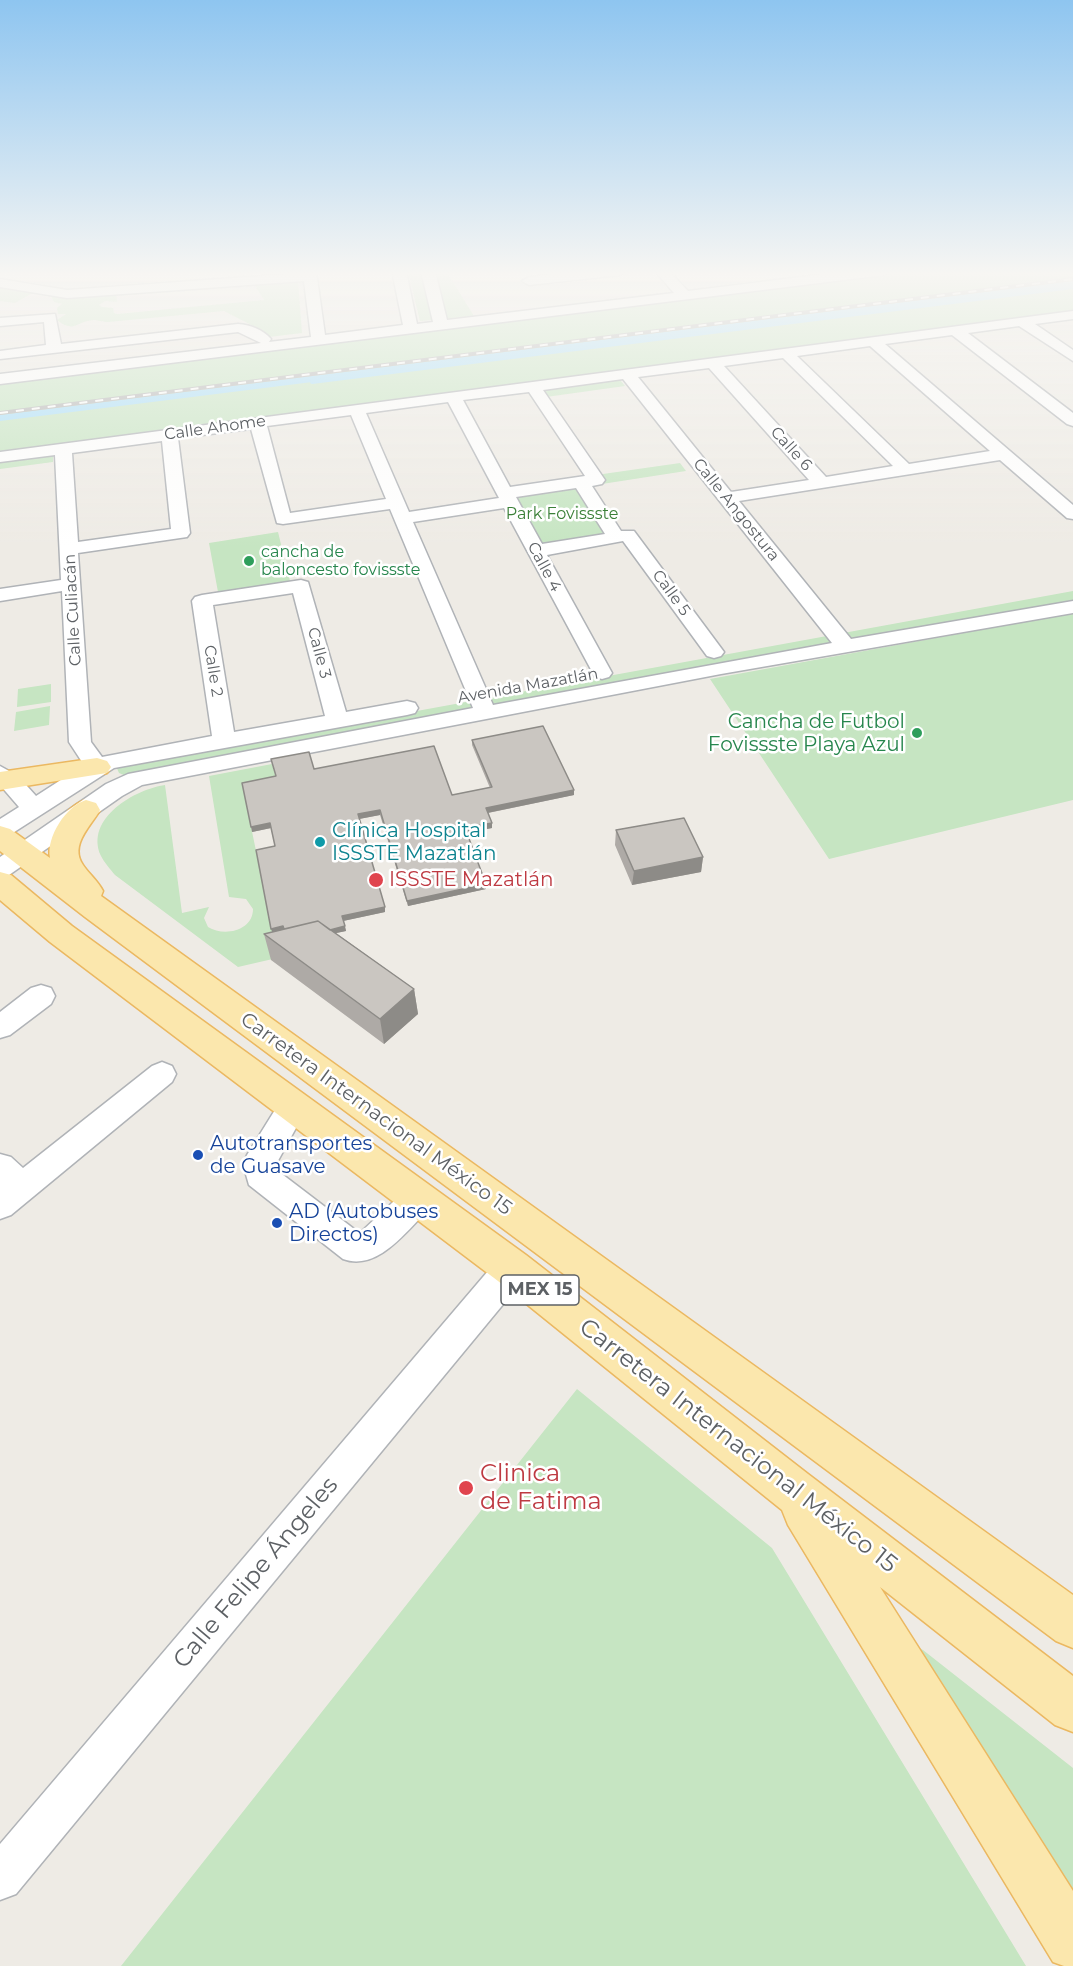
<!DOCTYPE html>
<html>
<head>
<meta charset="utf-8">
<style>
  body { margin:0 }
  canvas { display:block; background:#eeebe5 }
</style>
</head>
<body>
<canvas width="1073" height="1966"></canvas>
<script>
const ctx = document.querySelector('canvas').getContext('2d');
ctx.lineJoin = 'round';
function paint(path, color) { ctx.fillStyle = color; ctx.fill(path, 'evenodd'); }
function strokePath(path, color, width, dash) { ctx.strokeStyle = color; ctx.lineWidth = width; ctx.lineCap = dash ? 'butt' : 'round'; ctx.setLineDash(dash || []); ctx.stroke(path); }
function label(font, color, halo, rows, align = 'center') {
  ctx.font = font + ' Montserrat,sans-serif'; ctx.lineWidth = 5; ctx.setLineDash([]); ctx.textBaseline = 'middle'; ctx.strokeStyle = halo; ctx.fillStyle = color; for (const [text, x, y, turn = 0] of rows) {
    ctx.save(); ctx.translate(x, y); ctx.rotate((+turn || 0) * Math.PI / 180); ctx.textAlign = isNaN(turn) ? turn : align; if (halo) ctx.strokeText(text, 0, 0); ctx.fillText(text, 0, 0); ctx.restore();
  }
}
const green = new Path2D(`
  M408 271H446L474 316 420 321Z
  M906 271H1073V314L956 331 0 451V380Z
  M298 281 302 333 269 337 263 331 224 311 108 322C104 322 97 320 94 320 76 321 75 334 57 320L66 314H58L57 308 62 304 54 302 51 296 116 293 117 302 105 301 99 305 102 307 113 308 114 313 117 314 264 300 254 284Z
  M0 284 36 291 15 303 0 301Z
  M617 376 625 386 546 397 539 386Z
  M53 451V462L0 469V458Z
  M680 463 686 471 602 484 596 475Z
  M579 482 613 536 543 547 513 493Z
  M278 532 290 581 218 592 209 543Z
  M1073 591V603L131 778 119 773 116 766Z
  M1073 613V800L829 859 710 679Z
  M51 684V702L17 707 18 689Z
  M50 706 49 725 14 731 16 712Z
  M272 764 277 781 243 788 273 933 290 955 238 967 115 875C110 869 104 862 101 856 84 818 136 789 165 785L182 913 209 907 204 918 208 927C224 937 253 931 253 909L246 899 229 897 209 776Z
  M577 1389 772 1548 1026 1966H121Z
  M904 1641 923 1650 1073 1768V1926Z`);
const water = new Path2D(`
  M1073 281V287L0 421V415Z`);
const stream = new Path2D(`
  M312 382 1073 287`);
const minor = new Path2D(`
  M302 271H316L325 335 403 325 392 271H406L417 324 433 322 421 271H435L447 320 674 293 655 271H669L688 291 849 271H890L884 275 0 384V374L261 343 238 332 0 359V351L46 345 44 322 0 326V318L55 314 61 344 238 324C251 325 263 330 271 339L269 342 311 337 304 281 67 298 0 287V279L67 290 303 273Z
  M581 271H626L620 275 529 285 522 281 529 277Z
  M1073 311V319L1035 324 1073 350V361L1019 326 968 333 1073 413V426L1067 424 952 335 885 344 1073 505V519L1067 518 1000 460 739 501 851 639 1073 601V613L721 674 142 785 122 796 9 875 0 878V857L106 784 128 774 473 708 390 509 283 524 277 523 251 429 178 438 190 533 187 537 78 553 91 742 102 757 212 736 192 601 195 597 202 595 301 580 308 582 346 712 407 701 415 703 418 708 415 713 407 715 114 768 8 836 0 838V819L19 807 0 785V766L18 776 36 796 84 765 69 742 62 591 0 601V589L61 580 55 455 0 462V452ZM870 346 990 451 909 464 797 356ZM783 358 893 466 826 477 724 366ZM709 368 809 480 731 492 638 377ZM623 379 832 643 493 705 413 522 504 508 595 677 602 679 609 677 612 673 547 555 623 541 707 656 714 658 721 656 724 652 634 531H621L592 486 602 484 605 480 543 390ZM529 392 585 476 510 487 463 400ZM448 402 499 498 409 512 366 413ZM351 415 386 499 290 513 267 426ZM162 441 171 529 78 542 72 453ZM576 488 605 534 542 544 516 497ZM293 593 325 716 234 732 213 605Z
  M41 985 51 988 55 996 51 1004 10 1035 0 1038V1012L31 988Z
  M162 1062 172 1066 176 1074 172 1082 11 1215 0 1219V1154L11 1157 23 1168 152 1066Z
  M293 1094 303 1097 308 1106 274 1168 358 1232 362 1231 408 1188 419 1184 430 1188 435 1198 430 1208C407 1230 378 1272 343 1259L249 1185 243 1164 247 1155 283 1097Z
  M512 1253 524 1257 528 1268 524 1279 16 1894 0 1900V1844L500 1257Z`);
const major = new Path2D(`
  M97 758 107 761 111 767 107 773 0 790V772Z
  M86 800 96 803 100 810C91 826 69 845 83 865 89 874 98 881 103 891L101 896 1073 1595V1648L1056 1641 85 917 0 851V826L10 829 50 858C46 837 66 806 86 800Z
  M0 872 11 875 72 926 526 1255 808 1474 1073 1676V1732L1055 1725 880 1587 1073 1891V1966H1064L1053 1962 788 1525 782 1510 498 1281 50 942 0 900Z`);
const rail = new Path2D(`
  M0 413 1073 279`);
const wall = new Path2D(`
  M472 740 574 790V795L488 813 492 828 467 833 486 884V889L408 906 380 815 359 819 385 912 343 921 346 931 336 933 414 989 418 1014 384 1044 271 960 264 934 272 932 275 846 271 828 252 832 314 769 452 795 490 788 472 745Z
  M616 830 703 857 701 872 632 885 615 845Z`);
const shadedWall = new Path2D(`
  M574 790V795L487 813 486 808Z
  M380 810V815L359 819 358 814Z
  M270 823 271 828 252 832 251 827Z
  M492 823V828L466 833 465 828Z
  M703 857 701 872 632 885 634 871Z
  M486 884V889L408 906 407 901Z
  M385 907V912L343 921 342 916Z
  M283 926 285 931 273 934 271 929Z
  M345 926 346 931 322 936 321 932Z
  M414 989 418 1014 384 1044 380 1019Z`);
const building = new Path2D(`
  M543 726 574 790 486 808 492 823 465 828 486 884 407 901 380 810 358 814 385 907 342 916 345 926 330 930 318 921 284 929 283 926 271 929 256 850 275 846 270 823 251 827 242 783 276 776 271 759 309 752 314 769 434 746 452 795 492 787 472 740Z
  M684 818 703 857 634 871 616 830Z
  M318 921 414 989 380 1019 264 934Z`);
const markers = [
  [249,561,6,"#2e9e5b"],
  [917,733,6,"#2e9e5b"],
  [320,842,6,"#0f9aa8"],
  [376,880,8,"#e0444e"],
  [198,1155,6,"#1a4fb4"],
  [277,1223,6,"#1a4fb4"],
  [466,1488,8,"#e0444e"]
];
const farStreetnames = [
  ["Calle Ahome",215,428,-8],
  ["Calle 6",791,449,48],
  ["Calle Angostura",736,510,51],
  ["Calle 4",544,567,62],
  ["Calle 5",671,593,54],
  ["Calle Culiacán",73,610,-93],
  ["Calle 3",319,653,75],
  ["Calle 2",213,671,81],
  ["Avenida Mazatlán",528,686,-10]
];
const farParknames = [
  ["Park Fovissste",562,514]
];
const farLeisurenames = [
  ["cancha de",261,552],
  ["baloncesto fovissste",261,570]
];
const shields = [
  [540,1290,78]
];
const shieldNames = [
  ["MEX 15",540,1290]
];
const leisureNames = [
  ["Cancha de Futbol",905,722],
  ["Fovissste Playa Azul",905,745]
];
const cultureNames = [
  ["Clínica Hospital",332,831],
  ["ISSSTE Mazatlán",332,854]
];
const healthNames = [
  ["ISSSTE Mazatlán",389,880]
];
const streetNames = [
  ["Carretera Internacional México 15",376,1114,36]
];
const transitNames = [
  ["Autotransportes",210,1144],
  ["de Guasave",210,1167],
  ["AD (Autobuses",289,1212],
  ["Directos)",289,1235]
];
const nearStreetnames = [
  ["Carretera Internacional México 15",738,1446,38],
  ["Calle Felipe Ángeles",256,1573,-50]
];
const nearHealthnames = [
  ["Clinica",480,1474],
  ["de Fatima",480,1502]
];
paint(green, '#c6e5c2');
paint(water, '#a8dffb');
strokePath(stream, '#a8dffb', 4);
strokePath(minor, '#b0b3b7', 3);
strokePath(major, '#ebb861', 3);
paint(minor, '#fff');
paint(major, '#fbe7ad');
strokePath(rail, '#b3b4b5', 4);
strokePath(rail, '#fff', 2, [8]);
paint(wall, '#aeaaa6');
paint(shadedWall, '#8d8b87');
paint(building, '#cac6c1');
strokePath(building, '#8d8b87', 1.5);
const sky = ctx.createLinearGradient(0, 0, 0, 547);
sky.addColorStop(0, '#8ec5f0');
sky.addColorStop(0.5, '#f7f6f3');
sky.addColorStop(1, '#f7f6f300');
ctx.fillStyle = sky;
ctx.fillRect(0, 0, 1073, 547);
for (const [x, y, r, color] of markers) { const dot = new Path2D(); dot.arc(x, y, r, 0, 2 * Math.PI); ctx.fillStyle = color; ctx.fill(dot); strokePath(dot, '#fff', 2); }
label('16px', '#5d6165', '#fff', farStreetnames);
label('16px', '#3b8038', '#fff', farParknames);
label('16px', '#27864d', '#fff', farLeisurenames, 'left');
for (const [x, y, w] of shields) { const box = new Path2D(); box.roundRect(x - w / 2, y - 15, w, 30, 4.5); ctx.fillStyle = '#fff'; ctx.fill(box); strokePath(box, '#5d6165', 1.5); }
label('bold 18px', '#5d6165', null, shieldNames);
label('20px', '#27864d', '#fff', leisureNames, 'right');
label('20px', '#0d838f', '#fff', cultureNames, 'left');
label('20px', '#be3a42', '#fff', healthNames, 'left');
label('20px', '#5d6165', '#fff', streetNames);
label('20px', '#164399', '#fff', transitNames, 'left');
label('24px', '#5d6165', '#fff', nearStreetnames);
label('24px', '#be3a42', '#fff', nearHealthnames, 'left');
</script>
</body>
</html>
